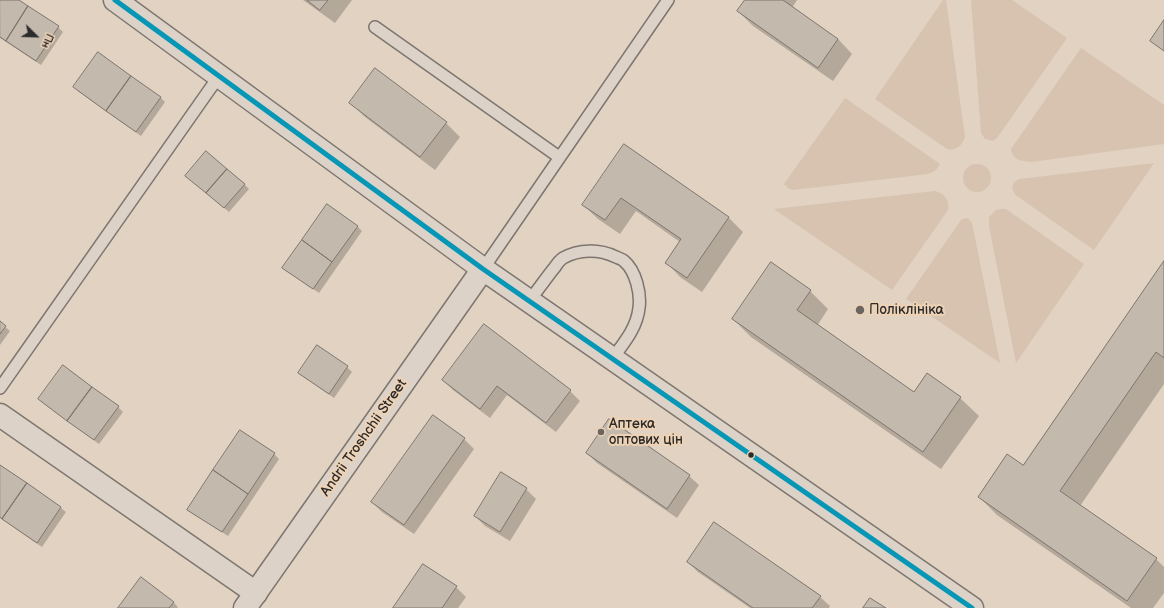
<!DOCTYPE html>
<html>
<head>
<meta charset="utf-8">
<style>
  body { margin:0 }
  #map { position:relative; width:1164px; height:608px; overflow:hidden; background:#e1d2c2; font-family:"Balsamiq Sans",sans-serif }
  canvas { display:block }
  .north { position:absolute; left:16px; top:16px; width:40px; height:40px; -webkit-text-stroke:3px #eed2b5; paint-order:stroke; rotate:113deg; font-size:11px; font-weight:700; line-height:16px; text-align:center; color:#2b2b2b }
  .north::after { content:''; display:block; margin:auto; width:14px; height:18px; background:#2b2b2b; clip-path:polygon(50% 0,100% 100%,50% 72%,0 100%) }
</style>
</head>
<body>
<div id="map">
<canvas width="1164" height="608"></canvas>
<div class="north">Пн</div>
</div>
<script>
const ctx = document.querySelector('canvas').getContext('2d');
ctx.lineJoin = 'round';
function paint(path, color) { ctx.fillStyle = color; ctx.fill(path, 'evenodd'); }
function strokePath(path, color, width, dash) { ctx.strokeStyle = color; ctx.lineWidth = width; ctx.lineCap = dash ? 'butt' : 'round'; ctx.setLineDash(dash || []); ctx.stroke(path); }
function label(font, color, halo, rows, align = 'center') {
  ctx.font = font + ' "Balsamiq Sans",sans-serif'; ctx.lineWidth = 4; ctx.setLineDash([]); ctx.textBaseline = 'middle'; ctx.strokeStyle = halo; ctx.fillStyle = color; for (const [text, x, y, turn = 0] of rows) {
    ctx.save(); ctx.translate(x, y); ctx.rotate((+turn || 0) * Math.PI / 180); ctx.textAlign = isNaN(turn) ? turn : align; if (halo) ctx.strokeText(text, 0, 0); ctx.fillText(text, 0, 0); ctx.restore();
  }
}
const green = new Path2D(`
  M943 0H946L965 137C962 146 956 151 947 149L875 99Z
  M971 0H1012L1067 38 997 138 993 141 985 139 981 133Z
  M1081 48 1164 105V144L1031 162C1021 161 1012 160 1011 149Z
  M845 98 940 164C937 170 934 172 928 174L793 190 788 188 784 184Z
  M1154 163 1094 250 1017 196C1010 190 1011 181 1020 179Z
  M963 178a14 14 0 1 1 28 0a14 14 0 1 1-28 0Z
  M935 191C944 193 950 200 948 210L892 290 774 209Z
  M1001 209H1006L1084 264 1016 363 989 226V217L996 210Z
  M965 218 969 219 972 223 1000 363 906 299 961 220Z`);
const shadow = new Path2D(`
  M0 0H17L58 27 63 32 41 65 0 38Z
  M303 0H352L335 23Z
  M746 0H797L792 8 838 39 852 54 833 81 753 26 738 11Z
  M74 87 160 97 165 102 141 136 79 92Z
  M351 103 446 123 460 137 435 170 365 117Z
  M624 145 729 218 743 232 702 292 680 277 666 262 680 242 636 211 620 234 598 219 583 205Z
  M191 181 244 184 249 189 229 212Z
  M357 226 362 231 319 293 288 272 283 268Z
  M1164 263V384L1080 506 1156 559 1164 567V593L1153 608H1131L997 515 979 497 1023 466Z
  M810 291 828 309 817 326 914 393 960 398 979 416 941 469 751 337 733 319Z
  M0 323 10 331 0 345Z
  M484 326 570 391 580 401 556 432 507 395 490 418 453 390 443 380Z
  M347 367 352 372 334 398 304 377 299 373Z
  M44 404 118 407 123 412 99 444Z
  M240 431 274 454 279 459 228 536 193 514 188 509Z
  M464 439 474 449 414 534 382 512 372 502Z
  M587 453 689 476 699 485 677 518 597 463Z
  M0 466 61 508 66 512 42 547 0 518Z
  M502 474 526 489 536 499 510 541 485 526 475 516Z
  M688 562 820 597 830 606 829 608H750L698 572Z
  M456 587 466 597 458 608H394Z
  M173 602 178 607 177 608H119Z`);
const building = new Path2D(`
  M0 0H19L28 6 6 41 0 37Z
  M307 0H328L320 10Z
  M745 0H783L838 39 818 68 737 11Z
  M28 6 59 26 36 61 6 41Z
  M1164 20V51L1150 41Z
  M98 52 131 76 106 111 73 87Z
  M375 68 447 122 420 157 349 103Z
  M131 76 161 97 136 132 106 111Z
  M624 144 729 217 687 278 665 263 681 239 621 198 605 220 582 205Z
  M206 151 227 169 206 193 185 176Z
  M227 169 245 184 224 208 206 193Z
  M327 204 358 226 332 262 302 240Z
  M302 240 332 262 313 289 282 268Z
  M1164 261V358L1156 352 1060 491 1157 558 1127 601 978 497 1007 454 1023 465Z
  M771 262 811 290 797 310 914 392 927 373 961 397 923 452 732 319Z
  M0 321 6 326 0 334Z
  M484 324 571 390 546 423 497 386 480 409 442 380Z
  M317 345 348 366 329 394 298 373Z
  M63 365 92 387 67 421 38 399Z
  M92 387 119 406 94 440 67 421Z
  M433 415 465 438 404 525 371 502Z
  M609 419 690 475 667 509 586 453Z
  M240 430 275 453 248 494 213 470Z
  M0 465 27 483 2 519 0 517Z
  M213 470 248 494 222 532 187 510Z
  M501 472 527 488 500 532 474 516Z
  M27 483 61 507 37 543 2 519Z
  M714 522 821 596 812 608H753L687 562Z
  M423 564 457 586 442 608H393Z
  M141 577 174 602 169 608H118Z
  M870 598 886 608H863Z`);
const lane = new Path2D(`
  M375 27 559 157
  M483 269 668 0
  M529 301C538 290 546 278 555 267 557 264 560 260 563 258 579 249 599 249 616 257 618 258 622 259 624 261 636 271 641 294 639 308 637 328 623 344 612 359
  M0 388 219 76`);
const street = new Path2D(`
  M0 415 256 593`);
const secondary = new Path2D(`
  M115 0 483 269 972 608
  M245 608 483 269`);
const bus1 = new Path2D(`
  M115 0 483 269 972 608`);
const markers = [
  [860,310,5,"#6b6560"],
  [601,432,4,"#6b6560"],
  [751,455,3.5,"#2b2b2b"]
];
const poiNames = [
  ["Поліклініка",869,310],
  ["Аптека",609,424],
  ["оптових цін",609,440]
];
const streetNames = [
  ["Andrii Troshchii Street",364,438,-55]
];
paint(green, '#d7c3af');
paint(shadow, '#0003');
paint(building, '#c3b9ad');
strokePath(building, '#7d766f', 1);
strokePath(lane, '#7d766f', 14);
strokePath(street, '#7d766f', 25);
strokePath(secondary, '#7d766f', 25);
strokePath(lane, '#dcd2c7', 11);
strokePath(street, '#dcd2c7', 22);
strokePath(secondary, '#dcd2c7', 22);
strokePath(bus1, '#0696b6', 5);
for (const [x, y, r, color] of markers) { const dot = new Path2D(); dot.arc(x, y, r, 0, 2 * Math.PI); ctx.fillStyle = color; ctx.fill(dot); strokePath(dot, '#eed2b5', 1.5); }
label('14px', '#2b2b2b', '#eed2b5', poiNames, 'left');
label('14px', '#2b2b2b', '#eed2b5', streetNames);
</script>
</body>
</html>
